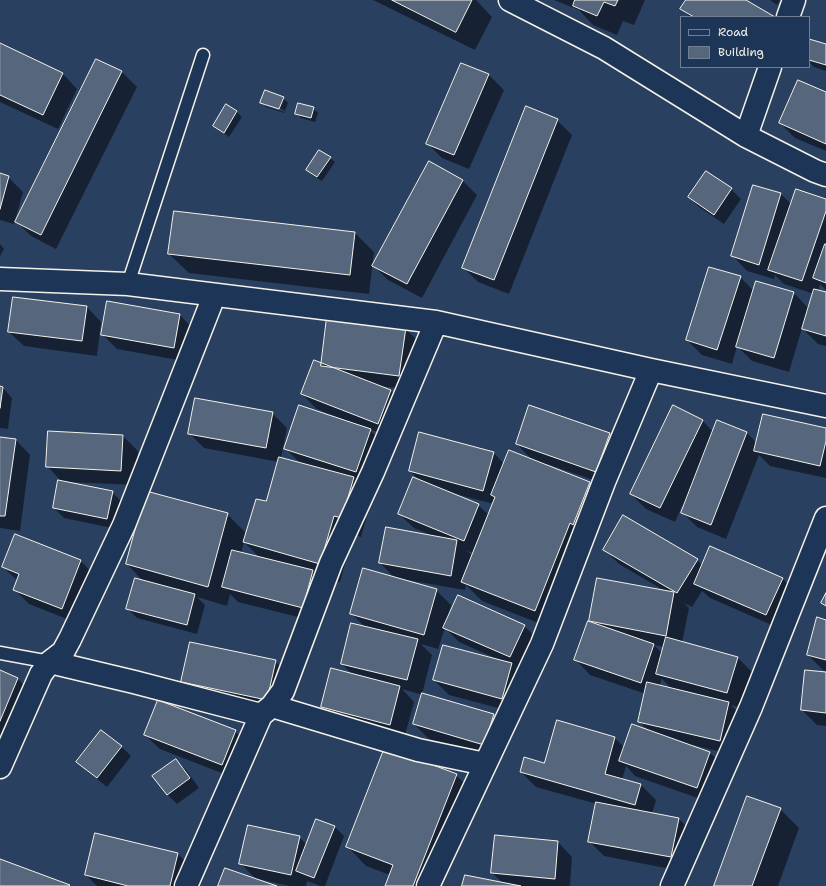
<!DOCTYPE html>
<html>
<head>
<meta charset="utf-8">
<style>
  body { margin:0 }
  #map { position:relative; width:826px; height:886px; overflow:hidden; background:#2a4060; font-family:"Shantell Sans",sans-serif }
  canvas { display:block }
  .legend { position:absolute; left:680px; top:16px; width:130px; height:52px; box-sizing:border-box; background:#1d3557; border:1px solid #738091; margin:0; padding:5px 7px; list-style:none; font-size:12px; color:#f4f1e8 }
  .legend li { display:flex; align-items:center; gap:8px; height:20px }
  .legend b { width:20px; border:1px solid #738091 }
</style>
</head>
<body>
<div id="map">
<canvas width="826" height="886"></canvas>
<ul class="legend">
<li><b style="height:5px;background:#1d3557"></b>Road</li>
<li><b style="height:11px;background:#56677d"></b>Building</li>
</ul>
</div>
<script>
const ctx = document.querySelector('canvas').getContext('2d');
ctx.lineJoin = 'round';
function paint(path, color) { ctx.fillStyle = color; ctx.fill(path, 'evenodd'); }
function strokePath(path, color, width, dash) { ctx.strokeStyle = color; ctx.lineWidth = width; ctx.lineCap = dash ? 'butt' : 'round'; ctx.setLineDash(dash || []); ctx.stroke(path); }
const shadow = new Path2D(`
  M373 0H476L492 17 475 50Z
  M554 0H645L634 25 623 21 617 35 593 25 579 10Z
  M687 0H744L773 17H690L682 9Z
  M770 0H780L777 5Z
  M809 43 826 45V71L814 67 809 62Z
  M0 44 63 74 77 89 58 129 0 102Z
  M96 60 122 72 137 87 56 249 31 236 16 221Z
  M462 64 489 75 504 90 469 169 442 158 427 143Z
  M826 93V151L795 138 780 123Z
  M283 98 288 103 284 113 266 107 262 102ZM266 103 284 110V112L266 106Z
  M226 106 237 112 242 117 229 137 214 125Z
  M313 108 318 113 315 122 301 118 296 113Z
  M557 120 572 135 509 294 478 282 463 267Z
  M330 158 335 162 322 181 312 175 307 170Z
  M0 174 8 177 23 192 14 224 0 220Z
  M463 181 477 195 422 298 388 280 373 265Z
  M731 189 741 199 724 224 699 207 689 197Z
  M781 194 792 205 826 200V290L820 284 818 291 826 293V346L818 344 802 328 789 372 752 361 737 346 732 364 702 355 687 340 740 277 754 291 794 293 809 309 814 294 784 284 775 275 774 279 747 271 733 256Z
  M355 233 374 252 369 294 189 273 169 254Z
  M0 244 4 249 0 256Z
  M87 307 101 322 97 356 24 346 9 332Z
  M180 315 194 330 189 362 117 349 102 334Z
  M405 328 420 343 414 390 380 386 391 391 405 406 393 438 369 429 385 445 372 497 361 537 353 534 340 582 318 576V622L238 602 230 594 227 606 197 597 205 605 197 634 137 618 128 609 144 582 127 564 227 514 247 534 267 503 279 462 204 448 189 433 272 413 287 428 281 458 301 464 285 448 342 420V419L317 409 302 394 322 365ZM244 542 260 558 241 553Z
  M0 387 3 388 12 398 8 429 0 428Z
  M530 406 610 434 624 449 611 486 547 464V466L589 483 609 502 592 543 554 629 482 601 466 585 465 590 407 580 406 581 436 590 451 605 447 619 524 626 539 640 525 672 514 667 526 679 517 713 449 695 434 680 497 659 459 642 445 628 438 649 421 644 432 655 422 694 493 715 508 730 499 759 429 739 414 724 423 695 402 689 414 702 404 739 337 721 322 706 353 675 342 664 365 627 351 613 395 578 380 563 428 534 414 528 399 514 420 481 410 471 494 453 504 464 533 461 517 444ZM455 494 494 504 489 515 478 505 455 495ZM467 551 474 553 473 556Z
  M702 420 713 432 747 433 757 443 826 429V478L770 466 759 455 726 539 697 527 682 512 684 507 682 506 675 522 646 509 631 494Z
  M123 436 138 451 136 485 68 482V483L112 492 122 502 117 529 64 518 54 508 62 482 47 466Z
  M0 438 16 440 30 455 20 531 0 528Z
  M604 549 697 560 703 566 782 578 797 593 781 629 710 598 702 591 692 607 684 603 689 608 682 643 737 657 752 672 742 708 731 705 743 717 734 755 693 745V747L710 753 725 767 712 803 635 776 626 766 622 780 641 785 656 800 652 814 679 819 694 834 686 872 604 856 589 841 597 804 536 787 521 772 545 764 557 722 615 738 625 748 649 731 639 721 646 694 590 675 576 660 590 621 598 579 665 591 619 564ZM654 645 664 647 662 653ZM662 679 672 689 659 686Z
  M81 561 95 576 77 623 29 604 14 589 18 581 3 567Z
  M826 621V671L823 670 808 655Z
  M275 661 290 676 282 714 197 696 182 682Z
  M0 671 18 679 33 694 0 769Z
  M826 673V726L817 725 802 710Z
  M235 731 250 746 237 779 160 749 145 735Z
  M121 746 131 756 107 787 87 771 77 762Z
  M176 760 186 770 199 788 177 804 167 794Z
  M456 775 476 795 440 886H386L390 875 366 866 347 846Z
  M780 809 799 828 778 886H715Z
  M334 826 344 836 325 886H320L307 881 306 886H290L257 879V880L240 863 299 837 307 845Z
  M96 834 178 854 193 869 188 886H97L86 875Z
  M558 842 572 857 570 886H463L503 883 492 873Z`);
const building = new Path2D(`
  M392 0H472L456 32Z
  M575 0H618L615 6 604 2 597 16 573 6Z
  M686 0H746L775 17H694L680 9Z
  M809 39 826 44V65L809 60Z
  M0 43 63 73 43 115 0 95Z
  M96 59 122 71 41 235 15 222Z
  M461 63 489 74 454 155 426 144Z
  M798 80 826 92V144L779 123Z
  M265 90 284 97 279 109 260 103Z
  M298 103 314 107 311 118 295 114Z
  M226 104 237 111 224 133 213 126Z
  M526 106 558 119 494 280 462 268Z
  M319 150 331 157 317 177 306 170Z
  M429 161 463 180 407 284 372 266Z
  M706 171 732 188 714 215 688 197Z
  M0 173 9 176 0 209Z
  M753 185 781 193 759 265 731 256Z
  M796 189 826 199V211L802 281 768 270Z
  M174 211 355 232 350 275 168 254Z
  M825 244H826V283L813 278Z
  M709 267 741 276 717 350 686 340Z
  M756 281 794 292 774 358 736 347Z
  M814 289 826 292V336L802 329Z
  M13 297 87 306 82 341 8 332Z
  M107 301 180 314 174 348 101 335Z
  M327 317 406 327 399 376 321 366Z
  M314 360 391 390 378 424 301 394Z
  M0 386 3 387 0 408Z
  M195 398 273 412 266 448 188 434Z
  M299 405 371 429 356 472 284 449Z
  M529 405 610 433 596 472 516 444Z
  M673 405 703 420 660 508 630 494Z
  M763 414 826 428V441L820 466 754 451Z
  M717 420 747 432 711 525 681 513Z
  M48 431 123 435 121 471 46 467Z
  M419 432 494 452 483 491 409 471Z
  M0 437 16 439 5 516H0Z
  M509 450 590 482 573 525 570 523 535 611 461 582 495 497 491 495Z
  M279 457 354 477 342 518 334 516 320 564 243 542 256 499 266 501Z
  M413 477 479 504 464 541 398 514Z
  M58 480 113 491 107 519 53 508Z
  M146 491 228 513 208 587 126 564Z
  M623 515 698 559 677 593 603 550Z
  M386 527 457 540 451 576 379 563Z
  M15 534 81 560 62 609 13 590 19 574 2 567Z
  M710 546 783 578 766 615 694 584Z
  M232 550 313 570 303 608 222 587Z
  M363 568 437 589 424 635 350 614Z
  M135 578 195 594 187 625 126 609Z
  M597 578 674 592 666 636 589 621Z
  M826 593V606L821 603Z
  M458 595 525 625 510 657 443 628Z
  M817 617 826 620V660L807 655Z
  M588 621 654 644 641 683 574 660Z
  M351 623 418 639 407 680 341 664Z
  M666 637 738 657 727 693 656 674Z
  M190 642 276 660 267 700 181 682Z
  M443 645 512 663 502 699 433 680Z
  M331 668 400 686 390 725 321 707Z
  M0 670 18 678 0 721Z
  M805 670 826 672V713L801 710Z
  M647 682 729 702 720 741 638 722Z
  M422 693 494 714 484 745 413 724Z
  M158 700 236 730 222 765 144 735Z
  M557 720 615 737 605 774 641 784 635 805 520 772 524 757 544 763Z
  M632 724 710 752 697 788 619 761Z
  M101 730 122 746 97 778 76 762Z
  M385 747 457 774 413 886H385L393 865 346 847Z
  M176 759 190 778 167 795 152 776Z
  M747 796 781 808 752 886H714Z
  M596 802 679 818 671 857 588 842Z
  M316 819 335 826 314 878 296 871Z
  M248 825 300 836 291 875 239 864Z
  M95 833 178 853 170 886H128L85 875Z
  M495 835 558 841 555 879 491 873Z
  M0 859 70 885 69 886H0Z
  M225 868 277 886H218Z
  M465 875 521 886H462Z`);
const service = new Path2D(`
  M128 284 203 55
  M0 653 50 662`);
const minor = new Path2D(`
  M510 0 604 48 746 136 815 171 826 175
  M788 17 794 0
  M746 136 770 67
  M0 279 128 284 436 322 651 370 826 406
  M50 662 134 682 261 715
  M272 706 418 750 485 764
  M0 767 41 674 50 662 63 652 70 639 124 525 214 296
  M186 886 261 715 272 706 283 691 331 563 373 472 436 322
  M428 886 542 644 604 482 651 370
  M672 886 751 707 826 518`);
paint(shadow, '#0007');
paint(building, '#56677d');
strokePath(building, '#f4f1e8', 1);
strokePath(service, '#f4f1e8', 15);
strokePath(minor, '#f4f1e8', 25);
strokePath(service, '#1d3557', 12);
strokePath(minor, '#1d3557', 22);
</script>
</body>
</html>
